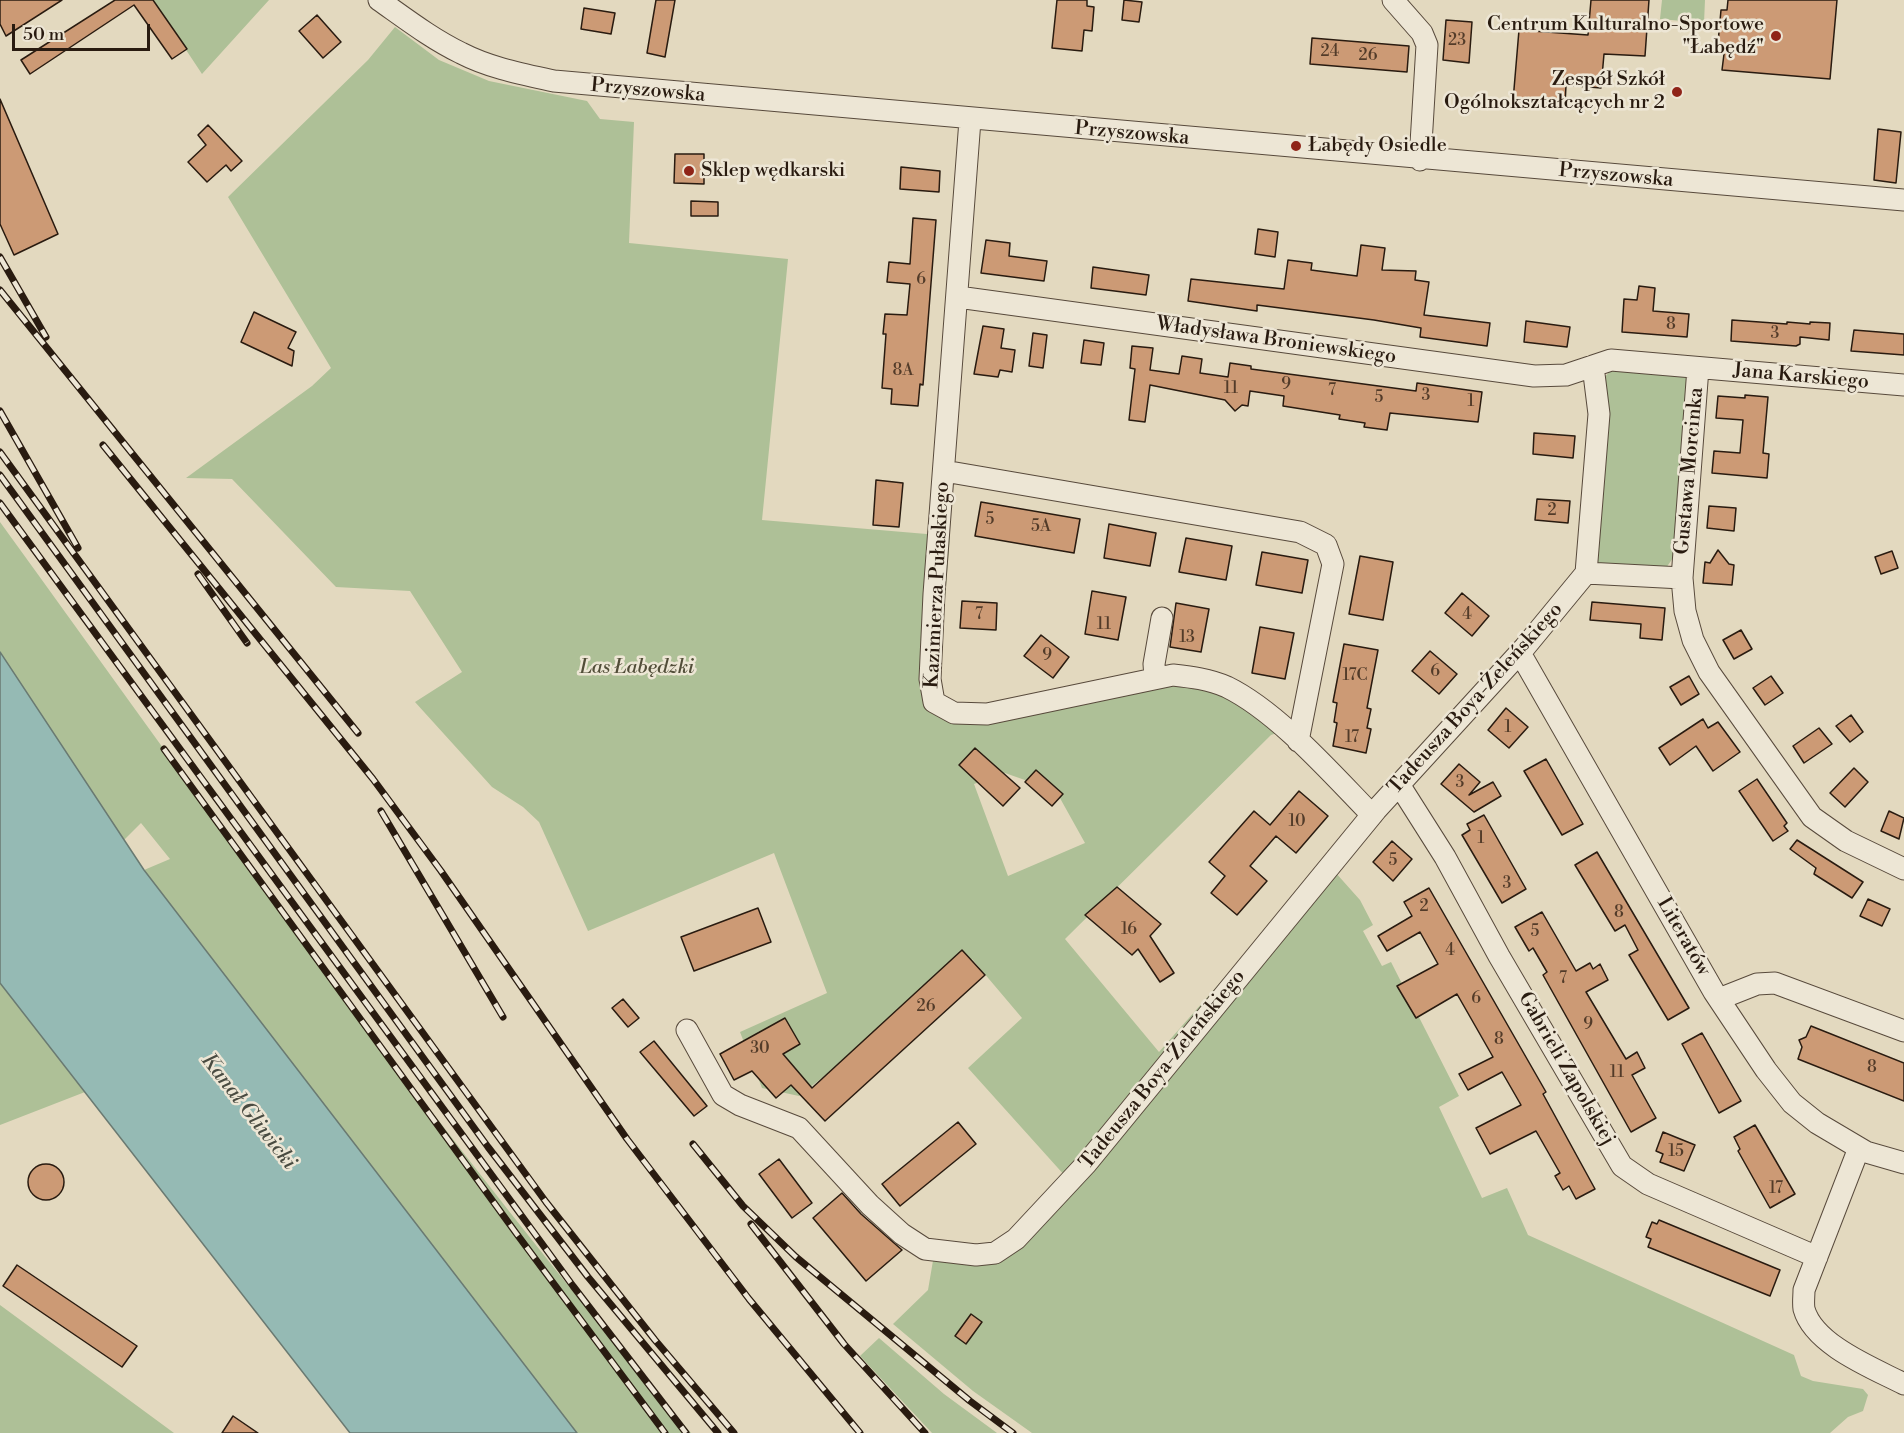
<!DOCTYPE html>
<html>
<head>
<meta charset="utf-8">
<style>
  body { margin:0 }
  #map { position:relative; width:1904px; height:1433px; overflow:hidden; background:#e3d9bf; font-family:"Libre Bodoni",serif }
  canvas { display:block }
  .scale { position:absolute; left:12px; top:24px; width:138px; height:27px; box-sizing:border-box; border:3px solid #291b10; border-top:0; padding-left:8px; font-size:18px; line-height:21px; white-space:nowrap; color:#291b10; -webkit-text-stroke:4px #ede6d5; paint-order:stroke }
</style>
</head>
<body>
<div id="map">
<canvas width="1904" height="1433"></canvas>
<div class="scale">50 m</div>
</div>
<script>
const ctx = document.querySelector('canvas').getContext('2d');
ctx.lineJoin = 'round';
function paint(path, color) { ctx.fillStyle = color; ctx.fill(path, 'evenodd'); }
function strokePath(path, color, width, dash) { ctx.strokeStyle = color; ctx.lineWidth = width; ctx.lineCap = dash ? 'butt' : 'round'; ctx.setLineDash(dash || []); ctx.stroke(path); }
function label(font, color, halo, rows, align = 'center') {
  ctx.font = font + ' "Libre Bodoni",serif'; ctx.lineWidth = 5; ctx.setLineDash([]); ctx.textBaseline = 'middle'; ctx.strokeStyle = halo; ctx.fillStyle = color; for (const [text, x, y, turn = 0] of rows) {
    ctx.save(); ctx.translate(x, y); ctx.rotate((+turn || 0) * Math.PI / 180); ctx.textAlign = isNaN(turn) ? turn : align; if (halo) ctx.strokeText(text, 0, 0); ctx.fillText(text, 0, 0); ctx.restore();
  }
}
const green = new Path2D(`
  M153 0H269L202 74Z
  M1662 0H1705L1704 23 1660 19Z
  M395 27 439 60 489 81 587 101 600 119 634 122 629 243 788 259 762 520 950 536 939 674 943 697 963 708 1182 670 1296 726 1271 735 1065 939 1159 1052 1300 892 1335 872 1360 900 1373 925 1363 931 1382 966 1391 962 1459 1096 1439 1107 1482 1198 1507 1188 1528 1235 1794 1355 1801 1376 1813 1381 1863 1389 1868 1395 1863 1411 1848 1417 1830 1433H1032L973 1391 893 1324 928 1290 935 1249 986 1255 1075 1187 968 1068 1022 1018 972 959 799 1096 762 1088 740 1032 827 993 774 853 588 931 539 822 523 807 492 787 415 702 462 672 410 591 336 587 232 479 186 478 312 386 331 368 228 197 368 60ZM1005 773 1056 791 1085 843 1008 876 974 784Z
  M1613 368 1685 375 1688 378 1675 555 1666 568 1605 569 1596 563 1600 382Z
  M0 522C223 830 443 1144 691 1433H577L144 870 170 859 141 823 124 840 0 652Z
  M0 981 85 1092 0 1125Z
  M0 1305 174 1433H0Z
  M879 1338 944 1394 997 1433H932L860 1356Z`);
const water = new Path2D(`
  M0 652 144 870 577 1433H350L0 983Z`);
const building = new Path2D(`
  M0 0H62L6 36 0 24Z
  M115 0H153L187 49 172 59 134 5 30 74 21 60Z
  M656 0H675L665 57 647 53Z
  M1057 0H1087V6L1094 7 1092 31 1084 30 1082 51 1052 48Z
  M1124 0 1142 2 1139 22 1122 20Z
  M1591 0H1649L1645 56 1604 54 1601 88 1566 85 1565 105 1513 101 1519 30 1588 35Z
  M1728 0H1837L1830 79 1722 70 1724 54H1717L1721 10H1727Z
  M584 8 615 13 611 34 581 29Z
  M317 15 341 42 323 58 299 31Z
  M1446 20 1472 22 1469 63 1443 60Z
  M1312 38 1409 46 1407 72 1310 64Z
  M0 99 58 234 14 255 0 224Z
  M208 125 242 161 231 171 226 165 207 182 188 162 206 145 198 135Z
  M1878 129 1901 132 1896 183 1874 180Z
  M675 154H704V184L674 183Z
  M901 167 940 171 939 192 900 189Z
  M691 201 718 202V216H691Z
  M913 218 936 220 923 385 920 384 918 406 891 404 892 389 882 388 886 334H883L885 314 907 315 910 284 887 282 889 262 910 264Z
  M1258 229 1278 232 1275 257 1255 254Z
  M986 240 1010 243 1009 256 1047 261 1044 281 981 273Z
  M1361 245 1385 248 1382 270 1416 271 1415 280 1429 282 1424 315 1490 323 1487 346 1420 337 1421 328 1374 320 1257 305V311L1188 301 1191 279 1284 289 1288 260 1312 263 1311 270 1357 276Z
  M1093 267 1149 275 1146 295 1091 288Z
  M1639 286 1655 288 1653 311 1689 314 1687 337 1622 332 1624 299 1637 300Z
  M254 312 296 332 288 348 294 351 292 366 241 342Z
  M1732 320 1787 324V322L1810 324V322L1830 323 1829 340 1800 337V344L1796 346 1731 341Z
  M1526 321 1570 327 1567 347 1524 342Z
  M983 326 1004 329 1001 348 1015 350 1012 372 1000 370 998 377 974 374Z
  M1854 330 1904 334V355L1851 351Z
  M1033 333 1047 335 1043 368 1029 366Z
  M1084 340 1104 343 1101 365 1081 363Z
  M1132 346 1153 348 1150 370 1179 374 1182 356 1202 359 1200 373 1228 377 1230 363 1251 366V369L1416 391 1417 383 1482 392 1478 422 1390 413 1387 430 1364 427 1365 423 1339 419 1340 415 1283 406 1284 396 1250 391 1248 406 1242 405 1235 411 1225 400 1150 385 1145 422 1129 420 1135 369 1130 368Z
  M1745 395 1768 397 1763 453 1769 454 1767 478 1712 473 1714 451 1740 453 1743 420 1716 418 1718 396 1745 398Z
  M1534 433 1575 436 1573 458 1533 454Z
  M876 480 903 483 899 527 873 525Z
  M1537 499 1570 501 1568 523 1535 520Z
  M981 502 1080 519 1074 553 975 536Z
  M1709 506 1736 508 1734 531 1707 528Z
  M1109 524 1156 533 1150 566 1104 558Z
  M1186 538 1232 546 1226 580 1179 572Z
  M1718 550 1729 564 1734 565 1732 585 1703 583 1705 562 1710 563Z
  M1892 551 1898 568 1881 574 1875 557Z
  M1262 552 1308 560 1302 593 1256 585Z
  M1360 556 1393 562 1383 620 1349 614Z
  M1092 591 1126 597 1118 640 1085 634Z
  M1462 593 1489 616 1472 636 1445 613Z
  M962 601 997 603 996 630 960 628Z
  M1592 602 1665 608 1662 640 1640 638 1641 624 1590 620Z
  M1176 603 1209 609 1201 652 1170 647Z
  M1260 627 1294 633 1285 679 1252 673Z
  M1741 630 1752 649 1734 659 1723 640Z
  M1041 635 1069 657 1053 678 1024 656Z
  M1344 644 1378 650 1367 708 1371 709 1367 728 1371 729 1366 753 1333 746 1337 723 1334 722 1337 703 1333 702Z
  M1430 651 1457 674 1439 694 1412 671Z
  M1689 676 1699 694 1681 705 1670 687Z
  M1771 676 1783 693 1765 705 1753 688Z
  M1506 708 1528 727 1509 748 1488 730Z
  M1851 715 1863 732 1850 742 1836 726Z
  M1703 719 1708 728 1718 722 1740 752 1713 771 1696 746 1670 765 1659 748Z
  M1819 728 1832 744 1804 763 1793 746Z
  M975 748 1020 788 1003 806 959 765Z
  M1546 759 1583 824 1562 835 1524 771Z
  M1459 764 1480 782 1469 795 1493 782 1501 796 1474 812 1441 784Z
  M1854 768 1868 782 1845 807 1830 793Z
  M1036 770 1063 794 1052 806 1025 782Z
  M1757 779 1787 823 1784 826 1788 831 1773 841 1739 791Z
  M1299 791 1328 816 1296 853 1276 836 1250 866 1267 881 1237 915 1211 893 1225 876 1209 862 1254 811 1270 825Z
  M1889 811 1904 818 1899 839 1881 831Z
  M1484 815 1526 889 1502 903 1462 835 1470 830 1467 824Z
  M1797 840 1863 882 1852 898 1814 874 1816 868 1790 849Z
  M1392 841 1412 859 1393 881 1373 862Z
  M1597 852 1689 1008 1668 1020 1629 955 1638 950 1625 925 1615 931 1575 865Z
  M1117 887 1161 924 1150 936 1174 973 1160 982 1138 949 1132 955 1085 915Z
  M1429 888 1546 1092 1543 1094 1595 1189 1576 1199 1569 1186 1563 1190 1555 1176 1560 1173 1536 1131 1490 1154 1476 1128 1521 1105 1502 1072 1468 1090 1459 1074 1493 1057 1457 994 1416 1018 1397 986 1438 964 1420 932 1387 951 1378 936 1412 916 1404 902Z
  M1868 899 1890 909 1882 926 1860 916Z
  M758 908 771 942 694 971 681 937Z
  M1542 912 1576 971 1590 963 1593 969 1600 964 1608 980 1586 992 1626 1059 1637 1052 1645 1068 1632 1075 1656 1118 1631 1132 1543 975 1547 972 1533 948 1529 951 1515 927Z
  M962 950 985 975 825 1121 791 1085 776 1098 752 1071 734 1080 720 1054 785 1018 800 1044 783 1054 812 1088Z
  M623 999 639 1018 628 1027 612 1008Z
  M1811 1026 1904 1063V1101L1798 1059 1802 1047 1799 1040 1806 1037Z
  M1702 1033 1741 1101 1719 1113 1682 1044Z
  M654 1041 707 1106 694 1116 640 1052Z
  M958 1122 976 1144 900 1206 882 1184Z
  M1755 1125 1795 1194 1770 1208 1738 1151 1740 1149 1734 1137Z
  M1663 1132 1695 1145 1684 1171 1660 1162 1663 1154 1656 1151Z
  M779 1159 812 1203 792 1218 759 1174Z
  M28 1182a18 18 0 1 1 36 0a18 18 0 1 1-36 0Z
  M842 1193 861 1214 902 1250 866 1281 813 1218Z
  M1659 1220 1780 1270 1770 1296 1648 1247 1651 1239 1646 1237 1652 1222 1657 1224Z
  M17 1265 137 1346 122 1367 3 1286Z
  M971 1314 982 1322 966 1344 955 1336Z
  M233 1416 258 1433H222Z`);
const minor = new Path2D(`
  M379 0C406 19 432 39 461 53 490 68 522 74 554 81L1904 200
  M1393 0 1422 33 1427 45 1420 160
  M970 120 934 594 930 679 934 702 954 713 987 714 1173 675C1191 677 1209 679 1227 687 1278 712 1332 774 1372 815
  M958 297 1534 376 1566 375 1611 360 1904 385
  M1698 368 1682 578 1685 611 1693 640 1709 672 1812 817 1846 841 1904 869
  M944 471 1300 532 1326 545 1333 564 1298 741
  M1586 573 1599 414 1593 366
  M1586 573 1682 578
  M1520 653 1714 992 1766 1070 1792 1103 1817 1123 1866 1152 1904 1163
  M1155 678 1154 664 1162 618
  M1400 786 1445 857 1499 956 1622 1166 1648 1184 1817 1257
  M1719 999 1757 984 1775 983 1904 1031
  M687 1030 723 1095 740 1105 799 1128 870 1205 902 1234 925 1249 976 1255 995 1253 1016 1239 1086 1164 1376 810 1525 647 1586 573
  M1859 1148 1804 1290C1804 1296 1803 1303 1804 1309 1814 1345 1873 1368 1904 1384`);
const rail = new Path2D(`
  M0 257 46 337
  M0 290 358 733
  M0 411 78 548
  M103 445 373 779 441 871 627 1139 749 1299 860 1433
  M0 452 546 1202 655 1340 734 1433
  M0 475 488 1147 588 1277 718 1433
  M0 503 573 1286 686 1433
  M198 574 247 643
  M164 749 516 1233 665 1433
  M381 811 503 1017
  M693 1144 743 1206 796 1257 970 1401 1013 1433
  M751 1224 844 1344 925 1433`);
const markers = [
  [1776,36,6,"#8f2418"],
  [1677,92,6,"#8f2418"],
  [1296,146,6,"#8f2418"],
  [689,171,6,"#8f2418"]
];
const numberNames = [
  ["23",1457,41],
  ["24",1330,52],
  ["26",1368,56],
  ["6",921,280],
  ["8",1671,325],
  ["3",1775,334],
  ["8A",903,371],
  ["9",1286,385],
  ["11",1231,389],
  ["7",1332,391],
  ["3",1426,396],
  ["5",1379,398],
  ["1",1471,402],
  ["2",1552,511],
  ["5",990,520],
  ["5A",1041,527],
  ["7",979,615],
  ["4",1467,615],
  ["11",1104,625],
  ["13",1187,638],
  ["9",1047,656],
  ["6",1435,672],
  ["17C",1355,676],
  ["1",1508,728],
  ["17",1352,738],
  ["3",1460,783],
  ["10",1297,822],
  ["1",1481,839],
  ["5",1393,861],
  ["3",1507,884],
  ["2",1424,907],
  ["8",1619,913],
  ["16",1129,930],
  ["5",1535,932],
  ["4",1450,951],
  ["7",1563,979],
  ["6",1476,999],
  ["26",926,1007],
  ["9",1588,1025],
  ["8",1499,1040],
  ["30",760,1049],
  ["8",1872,1068],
  ["11",1617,1073],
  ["15",1676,1152],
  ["17",1776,1189]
];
const poiNames = [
  ["Centrum Kulturalno-Sportowe",1764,25],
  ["\"Łabędź\"",1764,48],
  ["Zespół Szkół",1665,80],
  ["Ogólnokształcących nr 2",1665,103],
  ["Łabędy Osiedle",1308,146,"left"],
  ["Sklep wędkarski",701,171,"left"]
];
const streetNames = [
  ["Przyszowska",648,91,5],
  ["Przyszowska",1132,134,5],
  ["Przyszowska",1616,176,5],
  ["Władysława Broniewskiego",1276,341,8],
  ["Jana Karskiego",1801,377,5],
  ["Gustawa Morcinka",1690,471,-85],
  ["Kazimierza Pułaskiego",938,585,-87],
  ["Tadeusza Boya-Żeleńskiego",1476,699,-48],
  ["Literatów",1683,937,60],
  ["Gabrieli Zapolskiej",1566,1069,60],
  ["Tadeusza Boya-Żeleńskiego",1163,1070,-51]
];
const parkNames = [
  ["Las Łabędzki",637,668]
];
const waterNames = [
  ["Kanał Gliwicki",248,1112,52]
];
paint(green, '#aec097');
paint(water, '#95bab4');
strokePath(water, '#6a7a72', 1.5);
paint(building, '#cc9a75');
strokePath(building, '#291b10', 1.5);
strokePath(minor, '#584a3c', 23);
strokePath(minor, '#ede6d5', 21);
strokePath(rail, '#291b10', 7);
strokePath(rail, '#ede6d5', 4.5, [14]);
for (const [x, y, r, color] of markers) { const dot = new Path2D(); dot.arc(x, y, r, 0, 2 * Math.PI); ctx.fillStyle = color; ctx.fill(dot); strokePath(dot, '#ede6d5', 2); }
label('16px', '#523b29', null, numberNames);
label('20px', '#291b10', '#ede6d5', poiNames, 'right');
label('20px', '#291b10', '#ede6d5', streetNames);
label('italic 20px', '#514d38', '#ede6d5', parkNames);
label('italic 21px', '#494b41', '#ede6d5', waterNames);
</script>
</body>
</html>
